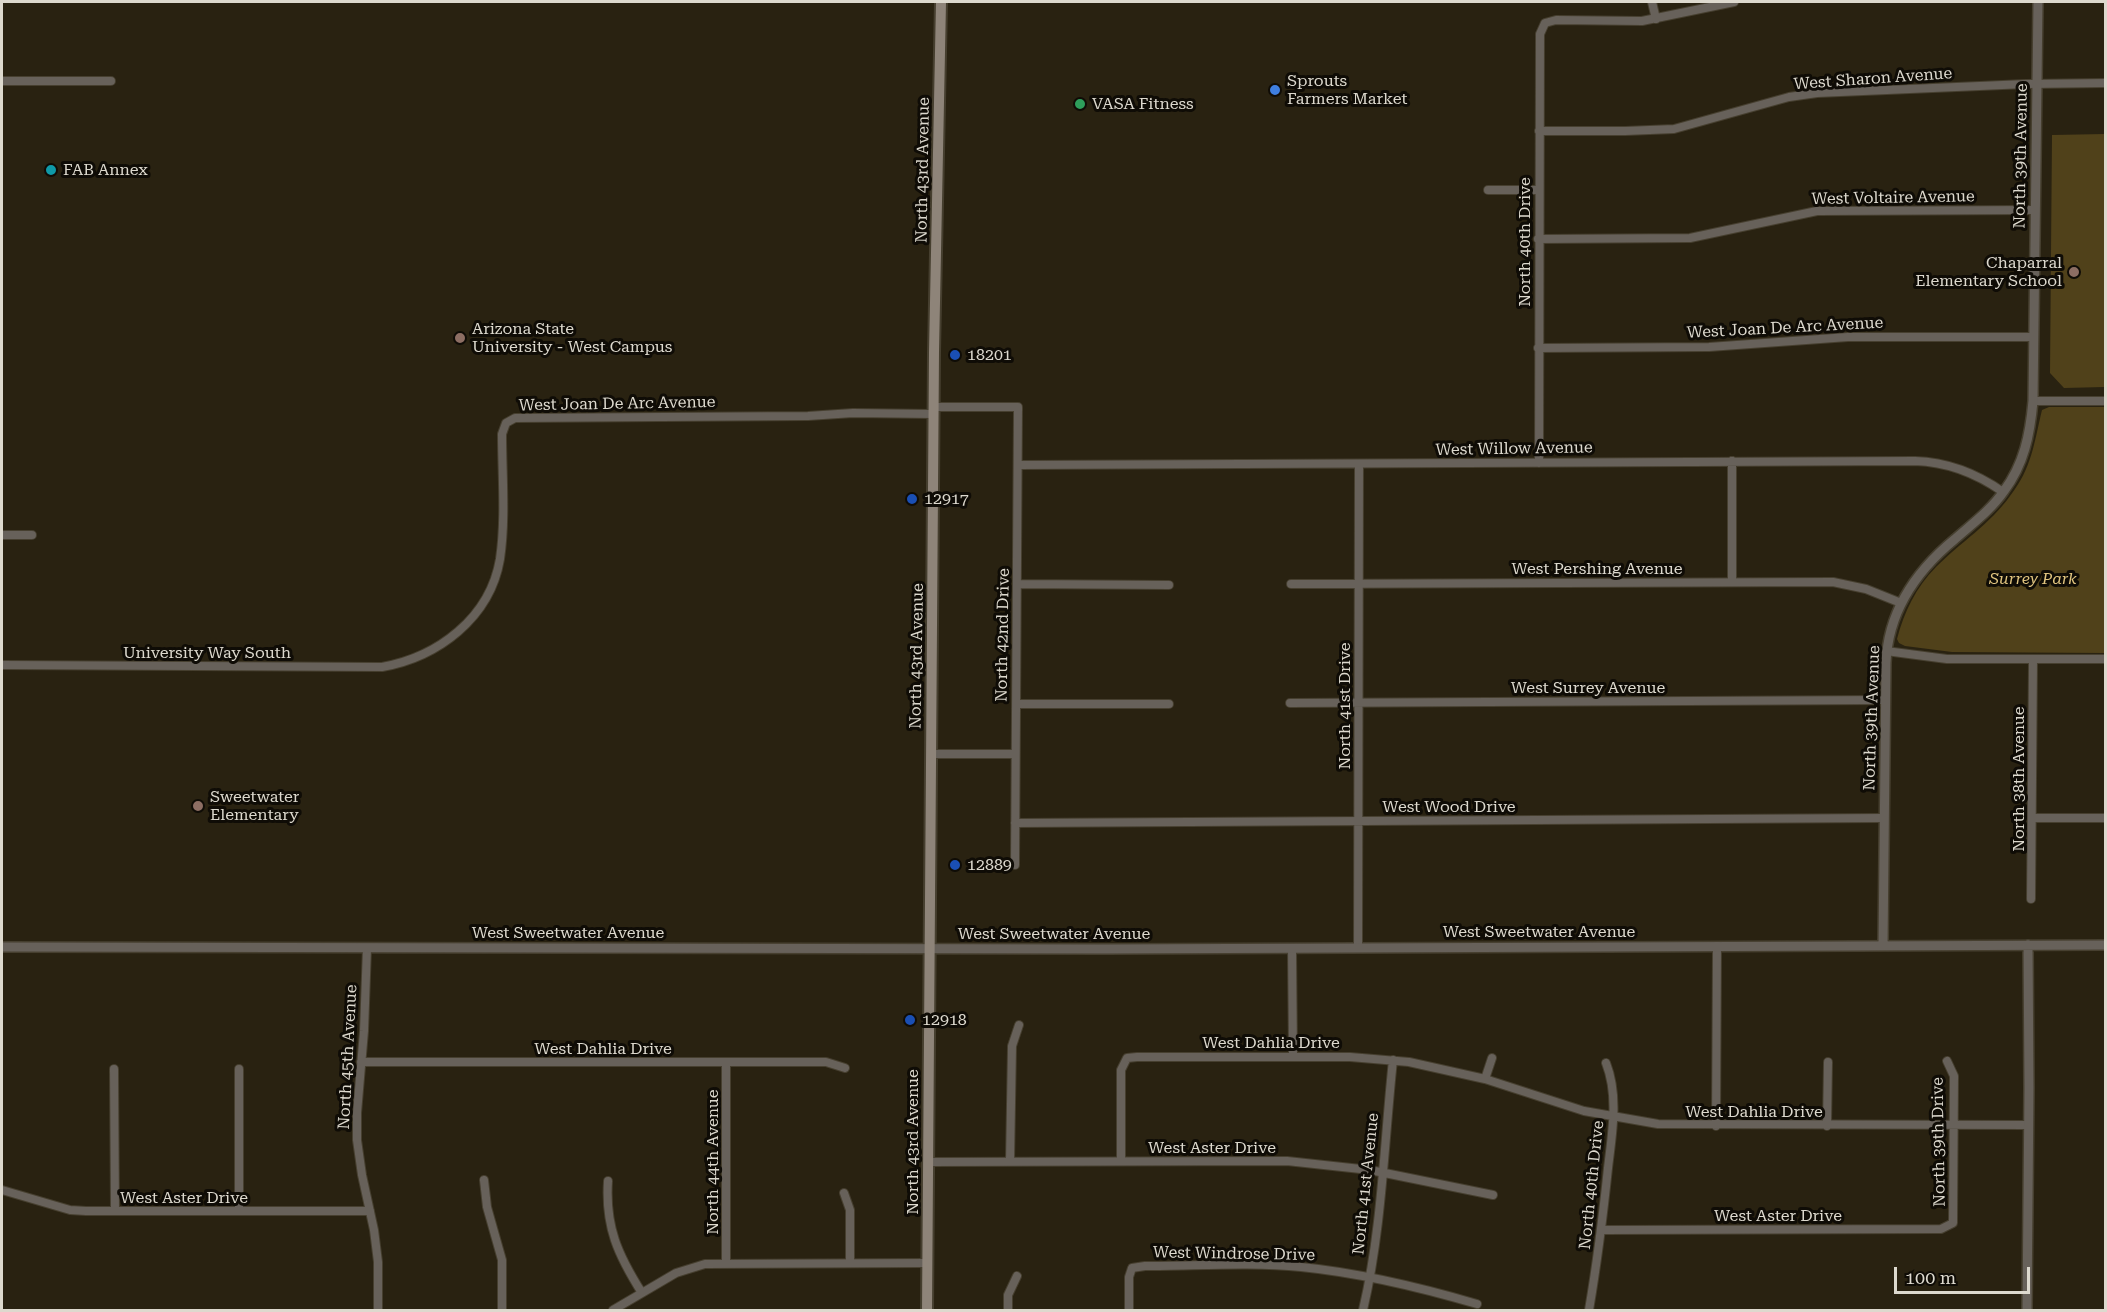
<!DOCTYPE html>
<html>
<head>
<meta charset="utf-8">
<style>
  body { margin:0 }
  #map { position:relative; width:2107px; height:1312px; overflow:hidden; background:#292211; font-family:"Roboto Serif",serif }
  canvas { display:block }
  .frame { position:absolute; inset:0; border:3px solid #ddd9ce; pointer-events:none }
  .scale { position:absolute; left:1894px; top:1267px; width:136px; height:27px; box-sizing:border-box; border:3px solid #ddd9ce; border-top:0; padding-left:8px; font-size:18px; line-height:21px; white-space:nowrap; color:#ddd9ce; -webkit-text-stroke:4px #0f0c06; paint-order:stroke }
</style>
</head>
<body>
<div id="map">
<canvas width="2107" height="1312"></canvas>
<div class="frame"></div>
<div class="scale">100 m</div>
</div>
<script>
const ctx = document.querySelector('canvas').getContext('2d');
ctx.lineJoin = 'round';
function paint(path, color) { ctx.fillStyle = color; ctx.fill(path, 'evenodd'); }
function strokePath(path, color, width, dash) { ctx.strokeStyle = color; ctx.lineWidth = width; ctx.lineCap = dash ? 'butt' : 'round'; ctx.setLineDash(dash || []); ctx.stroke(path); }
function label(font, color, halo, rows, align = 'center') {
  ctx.font = font + ' "Roboto Serif",serif'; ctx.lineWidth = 6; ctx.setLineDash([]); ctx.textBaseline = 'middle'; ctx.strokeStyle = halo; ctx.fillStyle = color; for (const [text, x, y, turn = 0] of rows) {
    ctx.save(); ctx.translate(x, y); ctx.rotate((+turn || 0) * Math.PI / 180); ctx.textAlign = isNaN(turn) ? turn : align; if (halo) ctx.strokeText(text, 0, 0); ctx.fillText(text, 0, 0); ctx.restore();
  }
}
const green = new Path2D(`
  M2105 134V387L2064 388 2050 373 2052 135Z
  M2049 407H2105V653L1952 652 1905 646 1899 643 1897 639C1904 612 1916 587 1936 567 1961 542 1990 524 2010 496 2032 468 2034 443 2042 410Z`);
const minor = new Path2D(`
  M1652 2 1656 19
  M2 81H111
  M1539 131H1625L1674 129 1789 97 1817 93 2026 84 2106 83
  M1488 190H1539
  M1538 239 1690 238 1817 211 2035 210
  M1538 348 1709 347 1848 337H2034
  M2033 401H2106
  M934 407H1018L1015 865
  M1732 461V582
  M1539 463 1540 34 1545 23 1556 20 1642 21 1734 2
  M1018 465 1915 461C1948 462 1976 473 2003 492
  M2 535H32
  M1017 584 1169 585
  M1291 584 1833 582 1866 589 1901 603
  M1886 651 1947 659H2106
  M2 665 382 667C438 657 490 618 500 559 506 518 502 475 502 434L506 423 515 418 808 416 853 413 934 414
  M1290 703 1885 700
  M1016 704H1169
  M931 754H1015
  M2032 818H2106
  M1015 823 1884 818
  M2031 899 2033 660
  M367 948 364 1031 357 1113V1140L362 1175 374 1230 378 1262V1310
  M1358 948 1359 464
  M1292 949 1293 1057
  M361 1062H826L845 1068
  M114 1069 115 1211
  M239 1069V1211
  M1485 1079 1492 1058
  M1716 1126 1717 946
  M1827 1126 1828 1062
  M1121 1161V1070L1127 1058 1137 1057H1350L1409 1062 1485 1079 1584 1111 1658 1124 2029 1125
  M928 1162 1287 1161 1370 1170 1493 1195
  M1010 1162 1012 1046 1019 1025
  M484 1180 487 1207 502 1260V1310
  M608 1181C605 1227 618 1255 642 1293
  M2 1190 70 1210 86 1211H370
  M844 1193 850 1210V1263
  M1602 1230 1941 1229 1953 1223 1954 1076 1947 1061
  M726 1263V1062
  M613 1310 676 1273 705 1264 927 1263
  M1008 1310V1295L1017 1276
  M1129 1310V1277L1132 1268 1145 1266C1196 1266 1250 1262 1301 1267 1361 1273 1419 1287 1477 1304
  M1363 1310C1382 1229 1384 1144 1393 1060
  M1589 1310C1597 1263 1603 1216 1608 1168 1612 1134 1619 1096 1606 1063`);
const tertiary = new Path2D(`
  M1883 946 1886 663C1888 611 1916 571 1955 539 1972 524 1991 510 2004 491 2024 464 2030 435 2033 401L2038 2
  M2 947 1105 949 2106 945
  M2027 1310 2029 1088 2028 945`);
const secondary = new Path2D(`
  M927 1310 934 352 941 2`);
const markers = [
  [1275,90,6,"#3f7fe0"],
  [1080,104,6,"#2e9e5b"],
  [51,170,6,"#0f9aa8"],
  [2074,272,6,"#8d6e63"],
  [460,338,6,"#8d6e63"],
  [955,355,6,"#1a4fb4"],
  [912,499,6,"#1a4fb4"],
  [198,806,6,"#8d6e63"],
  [955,865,6,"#1a4fb4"],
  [910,1020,6,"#1a4fb4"]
];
const streetNames = [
  ["West Sharon Avenue",1873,79,-4],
  ["North 39th Avenue",2021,156,-89],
  ["North 43rd Avenue",923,170,-89],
  ["West Voltaire Avenue",1893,198,-1],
  ["North 40th Drive",1525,242,-90],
  ["West Joan De Arc Avenue",1785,328,-3],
  ["West Joan De Arc Avenue",617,404,-1],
  ["West Willow Avenue",1514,449,-1],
  ["West Pershing Avenue",1597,569],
  ["North 42nd Drive",1003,635,-89],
  ["University Way South",207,653],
  ["North 43rd Avenue",917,656,-89],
  ["West Surrey Avenue",1588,688],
  ["North 41st Drive",1345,706,-90],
  ["North 39th Avenue",1872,718,-88],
  ["North 38th Avenue",2019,779,-90],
  ["West Wood Drive",1449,807],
  ["West Sweetwater Avenue",1539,932],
  ["West Sweetwater Avenue",568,933],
  ["West Sweetwater Avenue",1054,934],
  ["West Dahlia Drive",1271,1043],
  ["West Dahlia Drive",603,1049],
  ["North 45th Avenue",348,1057,-87],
  ["West Dahlia Drive",1754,1112],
  ["North 43rd Avenue",913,1142,-90],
  ["North 39th Drive",1939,1142,-91],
  ["West Aster Drive",1212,1148],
  ["North 44th Avenue",713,1162,-90],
  ["North 41st Avenue",1366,1184,-84],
  ["North 40th Drive",1592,1185,-84],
  ["West Aster Drive",184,1198],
  ["West Aster Drive",1778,1216],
  ["West Windrose Drive",1234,1254,1]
];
const poiNames = [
  ["Sprouts",1287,81],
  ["Farmers Market",1287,99],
  ["VASA Fitness",1092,104],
  ["FAB Annex",63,170],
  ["Chaparral",2062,263,"right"],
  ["Elementary School",2062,281,"right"],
  ["Arizona State",472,329],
  ["University - West Campus",472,347],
  ["18201",967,355],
  ["12917",924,499],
  ["Sweetwater",210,797],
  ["Elementary",210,815],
  ["12889",967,865],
  ["12918",922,1020]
];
const parkNames = [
  ["Surrey Park",2033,579]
];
paint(green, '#50411a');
strokePath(minor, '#463f2f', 10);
strokePath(tertiary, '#463f2f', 12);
strokePath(secondary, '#463f2f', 14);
strokePath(minor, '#67615a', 8);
strokePath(tertiary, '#67615a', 9);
strokePath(secondary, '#8e8479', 10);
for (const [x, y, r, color] of markers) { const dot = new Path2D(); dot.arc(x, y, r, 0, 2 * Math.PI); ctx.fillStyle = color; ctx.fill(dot); strokePath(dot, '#0f0c06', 2); }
label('16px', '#ddd9ce', '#0f0c06', streetNames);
label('16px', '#ddd9ce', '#0f0c06', poiNames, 'left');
label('italic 16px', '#e0c47f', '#0f0c06', parkNames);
</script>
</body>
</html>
